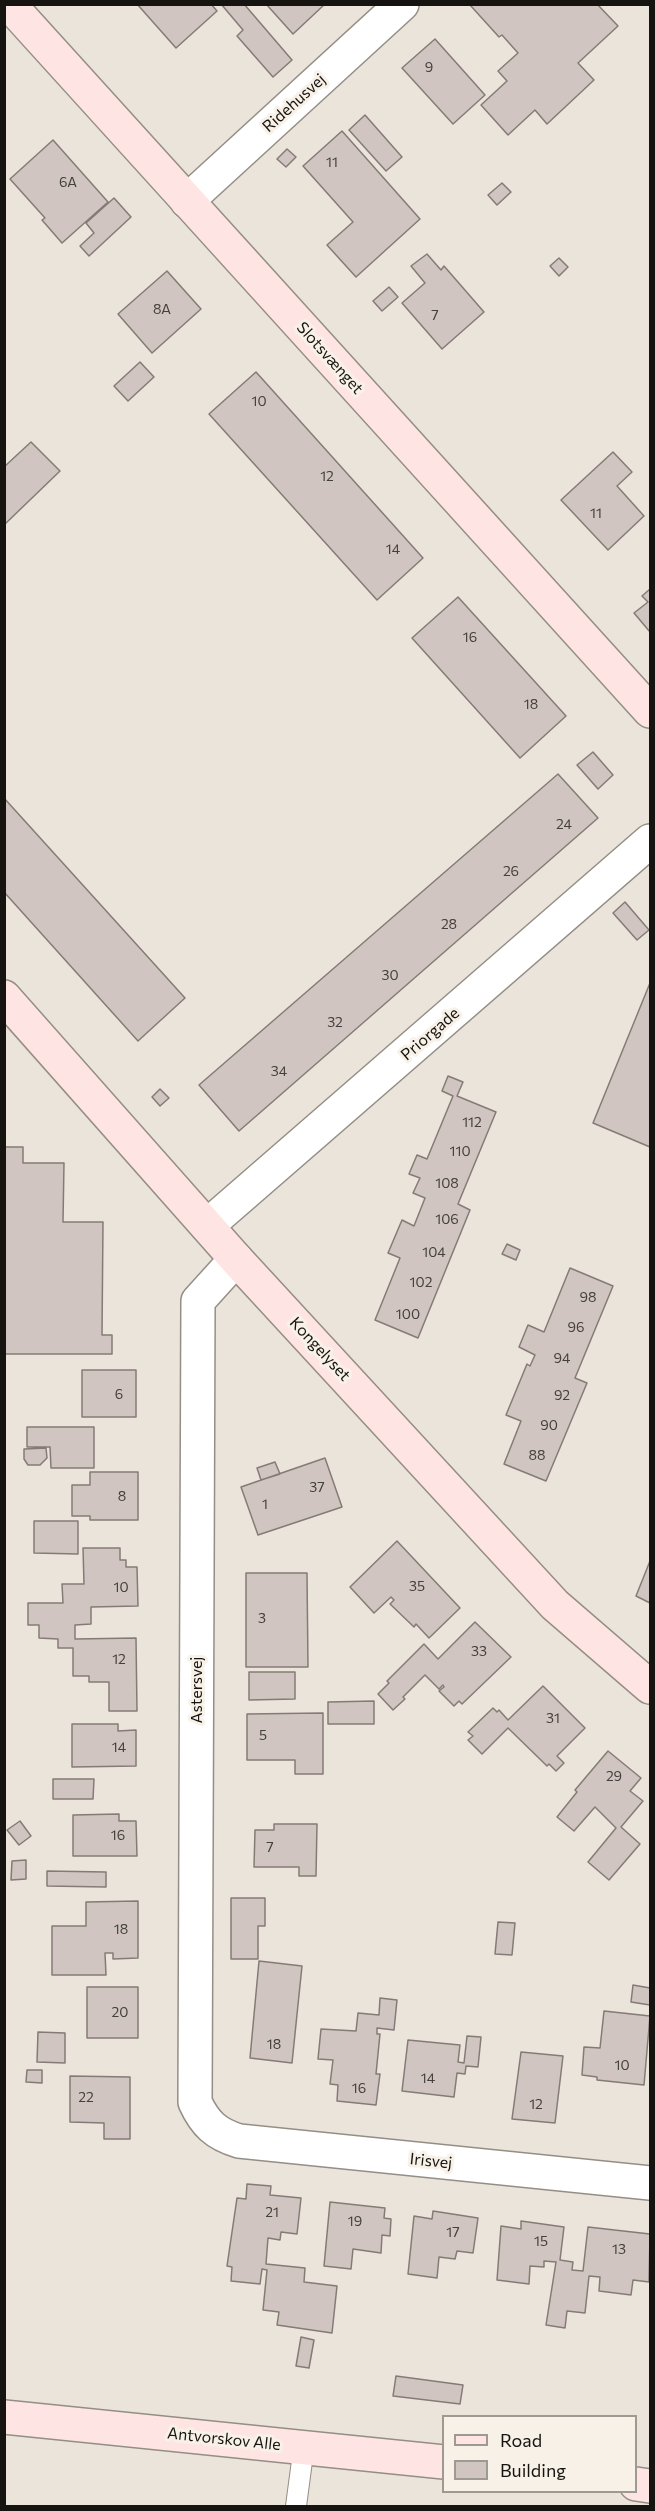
<!DOCTYPE html>
<html>
<head>
<meta charset="utf-8">
<style>
  body { margin:0 }
  #map { position:relative; width:655px; height:2511px; overflow:hidden; background:#ebe4db; font-family:Commissioner,sans-serif }
  canvas { display:block }
  .frame { position:absolute; inset:0; border:6px solid #161411; pointer-events:none }
  .legend { position:absolute; left:442px; top:2415px; width:195px; height:78px; box-sizing:border-box; background:#f8f1e8; border:2px solid #9e9992; margin:0; padding:8px 10px; list-style:none; font-size:18px; color:#161411 }
  .legend li { display:flex; align-items:center; gap:12px; height:30px }
  .legend b { width:30px; border:2px solid #9e9992 }
</style>
</head>
<body>
<div id="map">
<canvas width="655" height="2511"></canvas>
<div class="frame"></div>
<ul class="legend">
<li><b style="height:8px;background:#fee5e4"></b>Road</li>
<li><b style="height:16px;background:#d0c5c0"></b>Building</li>
</ul>
</div>
<script>
const ctx = document.querySelector('canvas').getContext('2d');
ctx.lineJoin = 'round';
function paint(path, color) { ctx.fillStyle = color; ctx.fill(path, 'evenodd'); }
function strokePath(path, color, width, dash) { ctx.strokeStyle = color; ctx.lineWidth = width; ctx.lineCap = dash ? 'butt' : 'round'; ctx.setLineDash(dash || []); ctx.stroke(path); }
function label(font, color, halo, rows, align = 'center') {
  ctx.font = font + ' Commissioner,sans-serif'; ctx.lineWidth = 6; ctx.setLineDash([]); ctx.textBaseline = 'middle'; ctx.strokeStyle = halo; ctx.fillStyle = color; for (const [text, x, y, turn = 0] of rows) {
    ctx.save(); ctx.translate(x, y); ctx.rotate((+turn || 0) * Math.PI / 180); ctx.textAlign = isNaN(turn) ? turn : align; if (halo) ctx.strokeText(text, 0, 0); ctx.fillText(text, 0, 0); ctx.restore();
  }
}
const building = new Path2D(`
  M137 4H211L217 11 176 48Z
  M221 4H244L292 60 273 77 237 36 243 30Z
  M266 4H325L293 34Z
  M597 4 618 26 578 63 594 80 547 124 535 110 508 135 481 105 507 81 498 71 518 53 502 35 499 37 470 5Z
  M435 39 485 95 453 124 402 68Z
  M365 115 402 157 386 171 349 130Z
  M342 131 420 219 356 277 327 245 353 222 303 166Z
  M53 140 108 202 62 243 42 220 45 218 10 179Z
  M287 149 296 157 286 167 277 159Z
  M502 183 511 192 497 205 488 195Z
  M114 198 131 217 89 256 80 246 94 233 86 223Z
  M427 254 441 270 444 266 484 312 442 349 402 303 425 283 411 266Z
  M559 258 568 267 559 276 550 266Z
  M167 271 201 309 152 353 118 314Z
  M389 287 398 297 382 311 373 301Z
  M140 362 154 377 128 401 114 386Z
  M256 372 423 558 377 600 209 414Z
  M31 442 60 471 4 525V467Z
  M613 452 632 472 617 486 644 516 608 550 561 500Z
  M650 589V632L634 613 648 602 642 596Z
  M458 597 566 716 520 758 412 638Z
  M593 752 613 775 598 789 577 765Z
  M558 774 598 818 239 1131 199 1085Z
  M4 798 185 998 138 1041 4 892Z
  M625 902 649 930 637 940 613 913Z
  M650 983V1147L593 1123Z
  M448 1076 463 1082 457 1096 496 1112 458 1204 470 1210 418 1338 375 1320 400 1258 388 1253 402 1220 414 1226 425 1198 413 1193 420 1178 409 1174 417 1155 427 1159 453 1096 442 1091Z
  M160 1089 169 1098 160 1106 152 1097Z
  M4 1147H23V1163H64L63 1222H103L102 1335H112V1354H4Z
  M507 1244 520 1250 516 1260 502 1254Z
  M570 1268 613 1286 575 1378 587 1383 546 1481 504 1464 521 1421 506 1415 527 1364 530 1366 535 1355 519 1347 528 1325 544 1332Z
  M82 1370H136V1417H82Z
  M27 1427H94V1468H51L50 1447H27Z
  M46 1448 47 1458 40 1465H28L24 1459V1449Z
  M325 1458 342 1507 258 1535 241 1487Z
  M275 1462 280 1474 261 1480 257 1468Z
  M90 1472H138V1520H90V1516H72V1485H90Z
  M34 1521H78V1554L34 1553Z
  M397 1541 460 1608 429 1638 416 1624 414 1627 390 1604 394 1600 391 1597 374 1613 350 1587Z
  M83 1548H120V1560H126V1567H137L138 1606 91 1607V1624L75 1625V1639L136 1638 137 1711H109V1682H89V1676H73V1648H58V1639L39 1638V1625H28V1603H63L62 1584H84Z
  M650 1561V1603L636 1596Z
  M246 1573H307L308 1667H246Z
  M475 1622 511 1657 462 1704 459 1701 454 1706 439 1691 444 1687 443 1685 439 1689 425 1675 403 1697 405 1699 393 1710 378 1694 389 1683 387 1681 424 1644 438 1659Z
  M249 1672H295V1699L249 1700Z
  M543 1686 585 1728 557 1756 564 1763 556 1771 549 1764 547 1766 508 1728 482 1754 468 1740 473 1736 468 1732 493 1708 497 1712 499 1710 508 1720Z
  M374 1701V1724H328V1702Z
  M323 1713V1774H295V1760H247V1714Z
  M72 1724H118V1731L136 1730V1766L72 1767Z
  M608 1751 641 1778 630 1791 643 1801 621 1827 640 1844 609 1880 588 1862 616 1828 595 1807 574 1831 557 1817 577 1792 575 1790Z
  M53 1779H94L93 1799H53Z
  M119 1814V1821H136L137 1856H73V1815Z
  M20 1821 31 1836 19 1845 7 1830Z
  M274 1824H317L316 1876H299V1867H254L255 1830H274Z
  M26 1860V1879L11 1880 12 1861Z
  M47 1871 106 1872V1887L47 1886Z
  M231 1898H265V1926H258V1959H231Z
  M138 1901V1958L113 1959V1953H105L106 1975H52V1926H86V1902Z
  M498 1922 515 1923 512 1955 495 1954Z
  M259 1961 302 1966 292 2063 250 2058Z
  M633 1985 650 1988V2005L631 2002Z
  M87 1987H138V2038H87Z
  M380 1998 397 2000 394 2030 377 2028V2034H380L376 2074H380L376 2105 337 2101 338 2085 330 2084 333 2060 318 2059 321 2029 356 2031 358 2013 379 2015Z
  M604 2011 650 2016 644 2085 597 2080V2077L582 2075 584 2047 600 2048Z
  M38 2032 65 2033V2063L37 2062Z
  M467 2036 481 2037 478 2067 466 2066 465 2074 457 2073 454 2097 402 2091 408 2040 460 2045 458 2062 464 2063Z
  M521 2052 563 2056 555 2123 512 2119Z
  M27 2070H42V2083L26 2082Z
  M70 2076 130 2077V2139H104V2123L70 2122Z
  M247 2184 271 2186 270 2195 301 2198 297 2234 281 2232 280 2240 268 2238 266 2264 305 2268 304 2282 337 2286 332 2333 277 2325 279 2312 263 2310 267 2270 262 2269 260 2284 231 2281 232 2267 227 2266 237 2198 246 2199Z
  M330 2202 385 2208 384 2218 391 2219 390 2236 382 2235 381 2253 353 2249 351 2269 324 2266Z
  M433 2211 478 2218 473 2253 457 2251 455 2259 439 2257 437 2278 408 2274 414 2216 432 2219Z
  M521 2221 564 2227 560 2260 573 2262 572 2270 583 2271 588 2227 650 2234 649 2282 633 2280 631 2295 599 2291 600 2277 589 2276 585 2313 567 2311 565 2328 546 2325 556 2262 544 2261V2267L530 2266 529 2284 497 2280 501 2226 521 2229Z
  M301 2337 314 2340 309 2368 296 2366Z
  M396 2376 463 2385 460 2404 393 2396Z`);
const lane = new Path2D(`
  M296 2506 304 2446`);
const street = new Path2D(`
  M187 201 402 4
  M207 1226 650 841
  M236 1259 198 1301 195 2102C205 2124 216 2134 239 2141L650 2183`);
const secondary = new Path2D(`
  M9 4 650 711
  M4 997 236 1259 555 1605 650 1687
  M4 2417 444 2462
  M636 2484 650 2486`);
const numberNames = [
  ["9",429,67],
  ["11",332,162],
  ["6A",68,182],
  ["8A",162,309],
  ["7",435,315],
  ["10",259,401],
  ["12",327,476],
  ["11",596,513],
  ["14",393,549],
  ["16",470,637],
  ["18",531,704],
  ["24",564,824],
  ["26",511,871],
  ["28",449,924],
  ["30",390,975],
  ["32",335,1022],
  ["34",279,1071],
  ["112",472,1122],
  ["110",460,1151],
  ["108",447,1183],
  ["106",447,1219],
  ["104",434,1252],
  ["102",421,1282],
  ["98",588,1297],
  ["100",408,1314],
  ["96",576,1327],
  ["94",562,1358],
  ["6",119,1394],
  ["92",562,1395],
  ["90",549,1425],
  ["88",537,1455],
  ["37",317,1487],
  ["8",122,1496],
  ["1",265,1504],
  ["35",417,1586],
  ["10",121,1587],
  ["3",262,1618],
  ["33",479,1651],
  ["12",119,1659],
  ["31",553,1718],
  ["5",263,1735],
  ["14",119,1747],
  ["29",614,1776],
  ["16",118,1835],
  ["7",270,1847],
  ["18",121,1929],
  ["20",120,2012],
  ["18",274,2044],
  ["10",622,2065],
  ["14",428,2078],
  ["16",359,2088],
  ["22",86,2097],
  ["12",536,2104],
  ["21",272,2212],
  ["19",355,2221],
  ["17",453,2232],
  ["15",541,2241],
  ["13",619,2249]
];
const streetNames = [
  ["Ridehusvej",294,103,-42],
  ["Slotsvænget",330,358,48],
  ["Priorgade",430,1034,-41],
  ["Kongelyset",320,1349,47],
  ["Astersvej",197,1690,-90],
  ["Irisvej",431,2161,6],
  ["Antvorskov Alle",224,2439,6]
];
paint(building, '#d0c5c0');
strokePath(building, '#857b76', 1.5);
strokePath(lane, '#948e85', 22);
strokePath(street, '#948e85', 36);
strokePath(secondary, '#948e85', 36);
strokePath(lane, '#fff', 20);
strokePath(street, '#fff', 33);
strokePath(secondary, '#fee5e4', 33);
label('14px', '#44403d', null, numberNames);
label('16px', '#161411', '#f8f1e8', streetNames);
</script>
</body>
</html>
